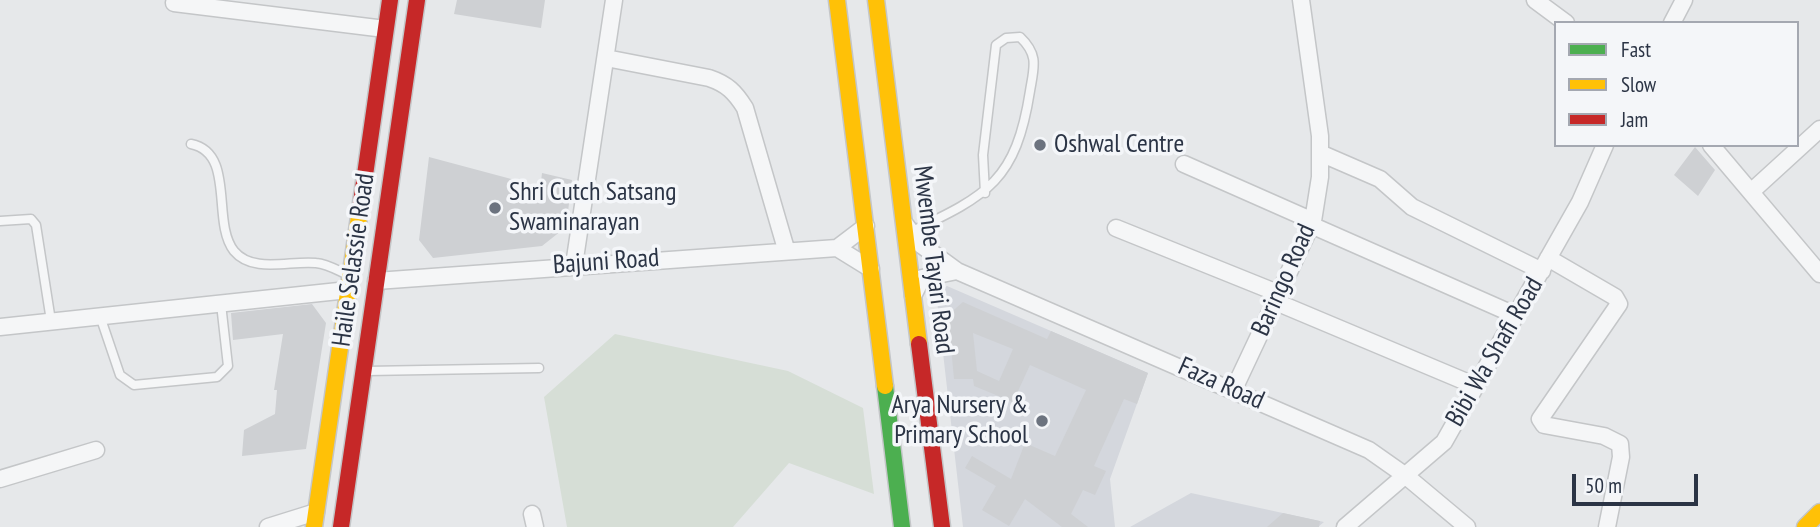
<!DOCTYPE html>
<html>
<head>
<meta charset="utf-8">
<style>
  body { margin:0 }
  #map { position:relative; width:1820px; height:527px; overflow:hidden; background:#e6e8ea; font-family:"PT Sans Narrow",sans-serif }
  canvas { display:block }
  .legend { position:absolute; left:1554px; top:21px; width:245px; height:126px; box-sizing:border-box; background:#f4f6f9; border:2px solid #a4a8b1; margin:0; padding:9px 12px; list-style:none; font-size:21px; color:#2b3445 }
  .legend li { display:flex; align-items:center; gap:14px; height:35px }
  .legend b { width:35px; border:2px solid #a4a8b1 }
  .scale { position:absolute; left:1572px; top:474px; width:126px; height:32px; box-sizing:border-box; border:4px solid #2b3445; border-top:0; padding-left:9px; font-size:21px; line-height:24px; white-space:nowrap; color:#2b3445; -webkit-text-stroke:5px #f4f6f9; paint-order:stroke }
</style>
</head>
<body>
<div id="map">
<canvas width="1820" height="527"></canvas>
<ul class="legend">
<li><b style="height:9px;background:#4caf50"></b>Fast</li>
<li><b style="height:9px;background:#ffc107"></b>Slow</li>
<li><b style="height:9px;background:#c62828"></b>Jam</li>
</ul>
<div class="scale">50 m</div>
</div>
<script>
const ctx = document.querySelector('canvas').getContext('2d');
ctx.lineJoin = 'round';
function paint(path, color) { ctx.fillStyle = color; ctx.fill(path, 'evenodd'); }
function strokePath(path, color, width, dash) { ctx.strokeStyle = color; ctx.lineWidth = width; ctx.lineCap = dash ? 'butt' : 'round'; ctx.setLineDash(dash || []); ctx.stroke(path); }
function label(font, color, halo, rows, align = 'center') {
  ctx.font = font + ' "PT Sans Narrow",sans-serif'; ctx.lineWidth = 7; ctx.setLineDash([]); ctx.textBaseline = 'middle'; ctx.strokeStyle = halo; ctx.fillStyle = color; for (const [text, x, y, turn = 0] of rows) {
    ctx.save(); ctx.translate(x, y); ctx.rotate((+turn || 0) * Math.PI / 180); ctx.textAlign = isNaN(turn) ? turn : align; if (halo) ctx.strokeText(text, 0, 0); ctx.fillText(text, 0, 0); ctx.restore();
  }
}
const built = new Path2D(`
  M947 286 1148 373 1110 479 1115 527H963L936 292Z
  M1191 493 1324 522 1318 527H1130Z`);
const green = new Path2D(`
  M615 334 788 371 863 408 874 494 789 463 733 527H567L544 397Z`);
const building = new Path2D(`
  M457 0H545L541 28 454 14Z
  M1695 147 1715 170 1698 196 1674 175Z
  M429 157 515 180 540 190 542 173 572 180 566 227 542 246 433 258 419 240Z
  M963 302 1047 339 1051 331 1148 373 1137 404 1124 399 1094 466 1106 471 1095 495 1083 490 1071 514 1088 527H1062L1025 499 1009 526 982 510 996 486 965 468 972 456 1011 479 1025 443 1055 456 1086 390 1030 365 1013 402 974 386 973 379H954L948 315ZM973 333 1013 349 999 381 977 371Z
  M312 304 326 323 306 449 242 456 244 430 275 414 277 390H274L283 334 233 340 231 313Z
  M1283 513 1320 521 1319 527H1267Z`);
const lane = new Path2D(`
  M191 144C236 153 211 222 234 251 253 274 291 260 316 263 327 264 337 270 346 274
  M0 221 31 219 36 225 51 321
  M910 232C989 195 1016 180 1030 91 1034 67 1039 55 1020 37L1006 38 996 45 983 155 985 193
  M100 316 120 375 134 385 217 377 228 366 221 304
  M367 371 539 368`);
const street = new Path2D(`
  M1535 0 1566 23
  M174 3 385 29
  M1672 23 1684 0
  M606 58 709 78C727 84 735 92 745 108L786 249
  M1711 145 1820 274
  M1320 153 1380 179 1412 207 1542 271
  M1184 164 1313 221
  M1752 191 1820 129
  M905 224 920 244 957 271 1369 450 1406 476 1467 527
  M1311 225 1515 315
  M1116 228 1280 294
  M837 248 866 226
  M1548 258 1615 297 1619 304 1540 419 1544 425 1604 436 1620 444 1621 457 1607 527
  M574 265 614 0
  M376 281 837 248 871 269
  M913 296 922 278 957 271
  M1276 302 1476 386
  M0 327 348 290
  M1234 389 1313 221 1320 177V136L1301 0
  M0 479 96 450
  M532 514 535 527
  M268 527 316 512
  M1345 527 1444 442 1580 202 1605 145`);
const fast = new Path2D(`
  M885 386 902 527`);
const slow = new Path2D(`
  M837 0 885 386
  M876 0 919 344
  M314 527 360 210
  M1805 527 1820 512`);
const jam = new Path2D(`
  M360 210 390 0
  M919 344 942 527
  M341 527 417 0`);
const markers = [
  [1040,145,7,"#6c737f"],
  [495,208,7,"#6c737f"],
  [1042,421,7,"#6c737f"]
];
const poiNames = [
  ["Oshwal Centre",1054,145],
  ["Shri Cutch Satsang",509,193],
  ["Swaminarayan",509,223],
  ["Arya Nursery &",1028,406,"right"],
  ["Primary School",1028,436,"right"]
];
const streetNames = [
  ["Haile Selassie Road",354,260,-82],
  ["Mwembe Tayari Road",933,260,83],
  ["Bajuni Road",606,262,-4],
  ["Baringo Road",1284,280,-66],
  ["Bibi Wa Shafi Road",1495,352,-60],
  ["Faza Road",1221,384,24]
];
paint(built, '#d4d7dd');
paint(green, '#d6ded6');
paint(building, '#ced0d3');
strokePath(lane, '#c4c6c8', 11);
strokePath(street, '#c4c6c8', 19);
strokePath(fast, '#c4c6c8', 19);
strokePath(slow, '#c4c6c8', 19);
strokePath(jam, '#c4c6c8', 19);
strokePath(lane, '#f5f6f7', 8);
strokePath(street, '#f5f6f7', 16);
strokePath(fast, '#4caf50', 16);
strokePath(slow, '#ffc107', 16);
strokePath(jam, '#c62828', 16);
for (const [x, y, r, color] of markers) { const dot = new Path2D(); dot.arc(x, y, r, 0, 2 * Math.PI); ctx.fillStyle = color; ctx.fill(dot); strokePath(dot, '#f4f6f9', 2.5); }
label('26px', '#2b3445', '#f4f6f9', poiNames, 'left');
label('26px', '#2b3445', '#f4f6f9', streetNames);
</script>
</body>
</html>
